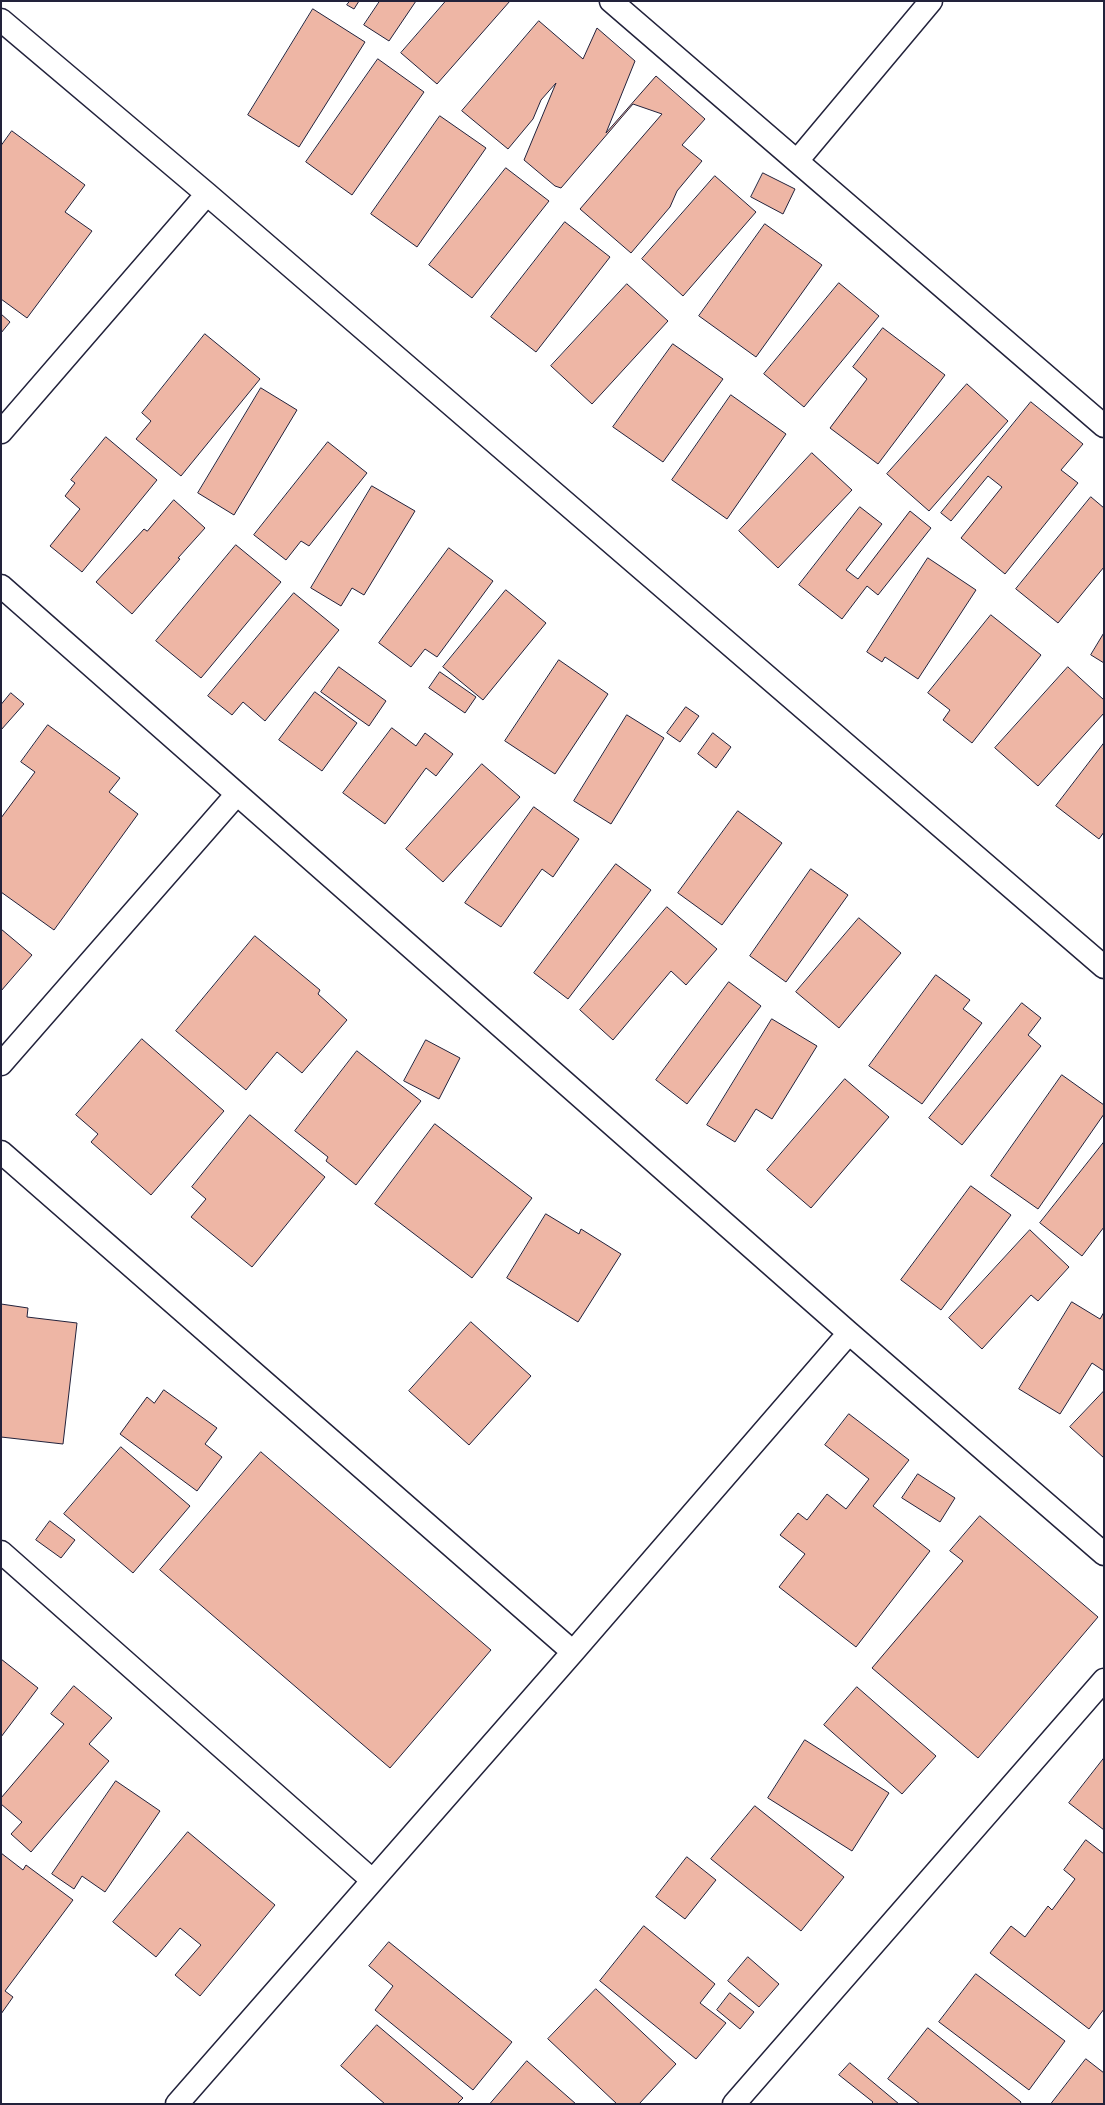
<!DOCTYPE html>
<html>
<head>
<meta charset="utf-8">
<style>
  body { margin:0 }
  #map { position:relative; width:1105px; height:2105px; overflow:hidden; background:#fff; font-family:Caveat,sans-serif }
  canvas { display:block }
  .frame { position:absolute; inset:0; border:2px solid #22223b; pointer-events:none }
</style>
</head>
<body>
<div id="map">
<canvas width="1105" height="2105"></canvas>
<div class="frame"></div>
</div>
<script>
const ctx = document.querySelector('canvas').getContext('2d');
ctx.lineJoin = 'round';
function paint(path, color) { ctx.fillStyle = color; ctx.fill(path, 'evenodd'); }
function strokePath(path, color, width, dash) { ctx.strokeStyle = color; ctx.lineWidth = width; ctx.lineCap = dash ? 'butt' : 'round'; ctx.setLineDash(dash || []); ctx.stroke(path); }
const building = new Path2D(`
  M350 1H359L354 9 347 5Z
  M380 1H416L389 41 364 25Z
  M446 1H510L437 84 401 53Z
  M313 9 365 42 299 147 248 115Z
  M539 21 583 59 597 28 635 61 606 133 656 76 705 119 682 145 702 161 677 191 670 207 631 253 580 209 662 114 633 104 561 188 555 186 524 160 556 83 541 100 533 119 508 149 462 111Z
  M378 59 424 92 352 195 306 162Z
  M440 116 486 148 417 247 371 214Z
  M12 131 85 185 65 212 92 231 27 318 1 299V146Z
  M506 168 549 201 472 298 429 265Z
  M763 173 795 189 783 214 751 197Z
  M715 176 756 212 683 296 642 259Z
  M565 222 610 257 536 352 491 317Z
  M765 224 822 265 756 357 699 316Z
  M839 283 879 316 804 407 764 374Z
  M627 284 668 321 592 404 551 366Z
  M1 314 10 322 1 333Z
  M883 328 945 375 878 464 830 428 867 379 853 367Z
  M205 334 260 379 181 476 136 439 151 421 142 413Z
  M673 344 723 379 663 462 613 427Z
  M967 384 1008 421 929 511 887 474Z
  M261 388 297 410 234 515 198 493Z
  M731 395 786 434 727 519 672 480Z
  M1031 402 1083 444 1061 470 1078 483 1005 574 961 538 1002 487 988 476 951 521 941 513Z
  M106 437 157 480 82 572 50 546 80 509 65 496 75 483 71 480Z
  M328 442 367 473 309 546 301 541 286 560 254 535Z
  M812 453 852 490 778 568 739 531Z
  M372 486 415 511 364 595 352 588 341 606 311 588Z
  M1091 497 1104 508V567L1058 623 1016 589Z
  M174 500 205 528 178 558 180 559 132 614 96 582 144 529 147 531Z
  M860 507 882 524 846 570 858 579 910 511 931 528 878 595 867 586 842 619 799 585Z
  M236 545 281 582 201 678 156 641Z
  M449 548 493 581 437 657 425 649 411 667 379 643Z
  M928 558 976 590 918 679 885 657 882 662 867 652Z
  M506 590 546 623 483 700 443 667Z
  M294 593 339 630 265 721 243 702 232 715 208 696Z
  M991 615 1041 655 972 743 943 720 950 710 928 693Z
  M1104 633V663L1091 655Z
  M559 660 608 694 555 774 505 741Z
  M339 667 386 701 369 726 321 692Z
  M1068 667 1104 700V713L1038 786 995 748Z
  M440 672 476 697 465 713 429 688Z
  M315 692 357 723 322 771 279 740Z
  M11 693 24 704 1 730V705Z
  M686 707 699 716 680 742 667 733Z
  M627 715 664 738 611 824 574 801Z
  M48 725 120 778 109 792 138 814 54 930 1 892V818L35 772 21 762Z
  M392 728 416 746 425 733 453 754 436 776 426 768 385 824 343 793Z
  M713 733 731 747 716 768 698 754Z
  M1104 743V832L1099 839 1056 806Z
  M482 764 520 797 443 882 406 849Z
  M534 807 579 839 553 877 542 869 501 927 465 903Z
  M738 811 782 843 722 925 678 893Z
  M616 864 651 890 568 999 534 973Z
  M811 869 848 895 786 982 750 956Z
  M667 907 717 949 686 985 671 971 613 1040 580 1010Z
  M859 918 901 953 839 1028 796 992Z
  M1 929 32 955 1 991Z
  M255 936 320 990 318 994 347 1020 302 1073 277 1052 246 1090 176 1031Z
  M936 975 970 1000 963 1009 982 1023 922 1104 869 1066Z
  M729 982 761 1006 687 1104 656 1080Z
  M1022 1003 1041 1018 1028 1035 1041 1046 962 1145 929 1118Z
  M772 1019 817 1046 772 1119 756 1109 735 1142 707 1125Z
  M142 1039 224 1111 151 1195 91 1142 98 1134 76 1115Z
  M426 1040 460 1058 439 1099 404 1081Z
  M357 1051 421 1101 356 1185 326 1161 328 1157 295 1131Z
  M1062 1075 1104 1105V1114L1038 1209 991 1176Z
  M845 1079 889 1117 811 1208 767 1170Z
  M250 1115 325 1177 252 1267 191 1217 206 1199 192 1187Z
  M435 1124 532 1198 472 1278 375 1204Z
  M1104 1142V1227L1082 1256 1040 1223Z
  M971 1186 1011 1215 941 1310 901 1280Z
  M546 1214 579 1234 581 1229 621 1254 578 1322 507 1278Z
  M1030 1230 1069 1267 1038 1301 1031 1295 982 1349 949 1318Z
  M1072 1302 1100 1319 1104 1312V1371L1092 1363 1060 1414 1019 1389Z
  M1 1304 28 1308 27 1317 77 1323 63 1444 1 1437Z
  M471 1322 531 1376 469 1445 409 1391Z
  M164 1390 217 1428 205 1444 222 1457 197 1491 120 1434 147 1397 154 1403Z
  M1104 1391V1458L1070 1427Z
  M849 1414 909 1460 873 1506 930 1551 856 1647 779 1587 805 1554 780 1535 798 1513 807 1520 827 1494 846 1509 869 1479 825 1445Z
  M121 1447 190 1506 133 1573 64 1514Z
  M261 1452 491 1650 390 1768 160 1570Z
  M918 1474 955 1498 940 1522 902 1498Z
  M980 1516 1098 1617 978 1758 872 1668 963 1561 950 1551Z
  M50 1521 75 1540 61 1558 36 1540Z
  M1 1659 38 1688 1 1737Z
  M74 1686 112 1718 89 1744 109 1761 31 1852 11 1834 22 1822 1 1804V1798L64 1724 51 1714Z
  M857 1687 936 1756 902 1794 824 1725Z
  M805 1740 889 1793 852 1851 768 1798Z
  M1104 1758V1830L1069 1803Z
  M116 1781 160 1811 105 1892 82 1876 74 1889 52 1874Z
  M755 1806 844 1877 801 1931 711 1859Z
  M188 1832 275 1905 200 1996 175 1975 201 1945 180 1928 156 1957 113 1922Z
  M1086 1840 1104 1854V2009L1089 2029 990 1953 1011 1926 1025 1937 1048 1906 1052 1910 1075 1879 1064 1870Z
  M1 1853 23 1870 26 1865 73 1900 5 1991 13 1997 1 2014Z
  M687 1857 716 1880 685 1919 656 1897Z
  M644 1926 715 1984 700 2003 726 2023 696 2059 600 1981Z
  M389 1942 512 2042 473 2090 375 2010 393 1986 369 1966Z
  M748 1957 779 1984 759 2007 728 1981Z
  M976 1974 1065 2041 1029 2090 939 2022Z
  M596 1989 676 2064 639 2104H617L548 2039Z
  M730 1993 754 2012 740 2029 717 2010Z
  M377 2025 463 2098 457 2104H385L341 2066Z
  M928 2028 1021 2102 1020 2104H920L888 2079Z
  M1086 2059 1104 2073V2104H1051Z
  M527 2061 576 2104H490Z
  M850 2063 899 2104H871L873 2102 839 2075Z`);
const minor = new Path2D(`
  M611 1 1104 426
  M1 20 207 194 1104 967
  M797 161 931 1
  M1 432 207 194
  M1 586 849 1333 1104 1554
  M1 1064 237 794
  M1 1152 573 1652
  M1 1552 372 1880
  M177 2104 573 1652 849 1333
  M734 2104 1104 1680`);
paint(building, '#eeb6a5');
strokePath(building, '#22223b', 1);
strokePath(minor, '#22223b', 25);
strokePath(minor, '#fff', 22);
</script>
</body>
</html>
